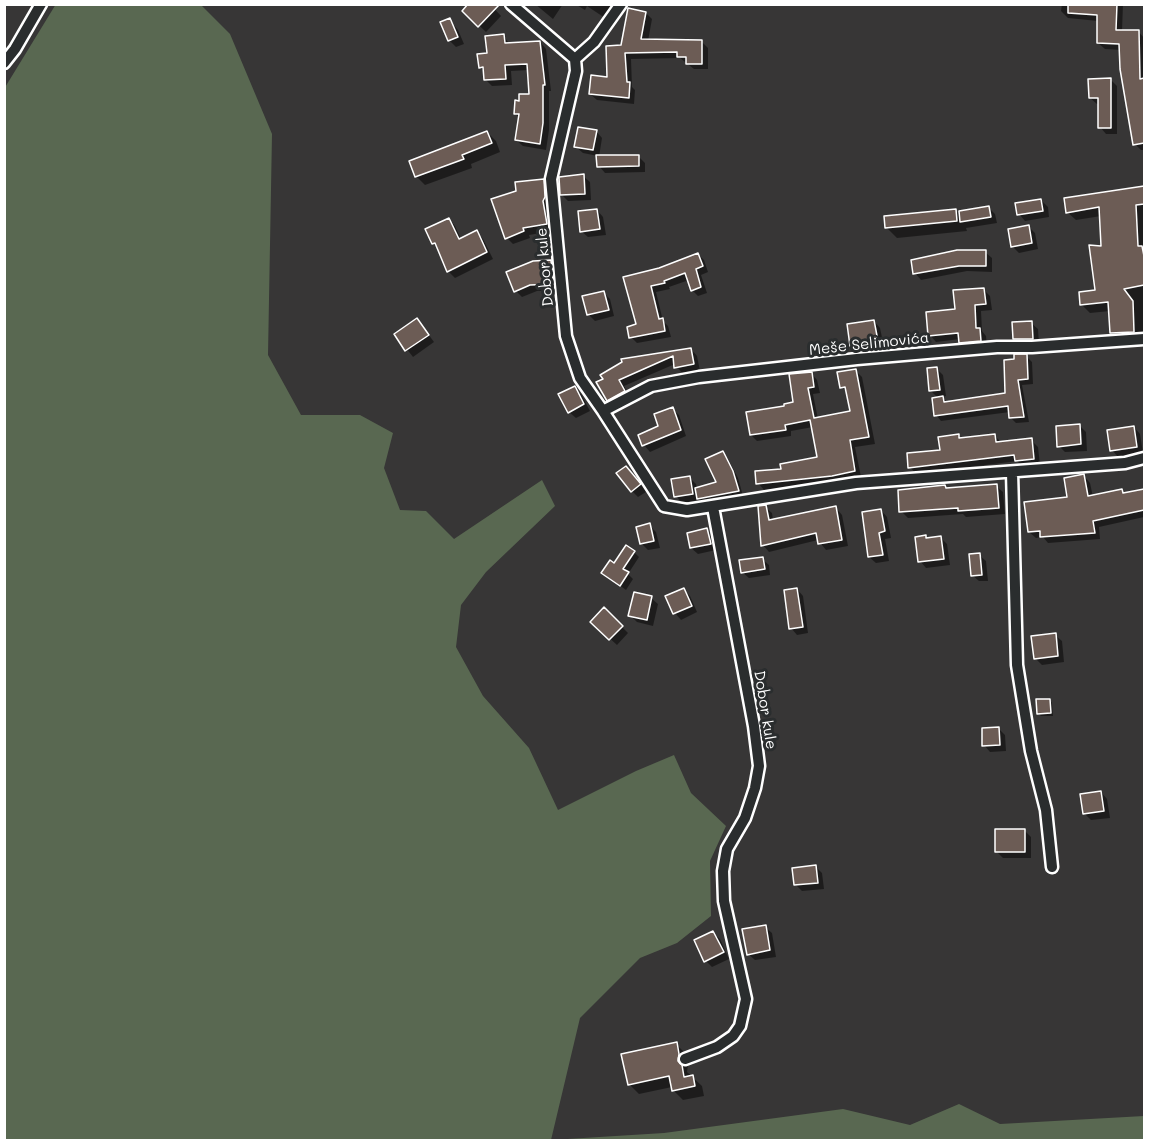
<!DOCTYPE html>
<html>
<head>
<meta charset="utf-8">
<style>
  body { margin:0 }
  #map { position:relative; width:1149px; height:1145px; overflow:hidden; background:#373636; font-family:Mali,sans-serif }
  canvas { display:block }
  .frame { position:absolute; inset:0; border:6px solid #fff; pointer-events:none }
</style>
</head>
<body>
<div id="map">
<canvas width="1149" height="1145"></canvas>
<div class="frame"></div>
</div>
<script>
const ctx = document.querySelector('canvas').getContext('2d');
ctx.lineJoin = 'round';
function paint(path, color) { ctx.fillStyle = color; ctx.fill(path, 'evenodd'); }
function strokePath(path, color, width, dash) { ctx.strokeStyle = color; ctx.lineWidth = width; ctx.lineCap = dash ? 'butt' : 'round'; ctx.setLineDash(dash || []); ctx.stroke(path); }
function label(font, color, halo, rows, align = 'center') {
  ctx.font = font + ' Mali,sans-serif'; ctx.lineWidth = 6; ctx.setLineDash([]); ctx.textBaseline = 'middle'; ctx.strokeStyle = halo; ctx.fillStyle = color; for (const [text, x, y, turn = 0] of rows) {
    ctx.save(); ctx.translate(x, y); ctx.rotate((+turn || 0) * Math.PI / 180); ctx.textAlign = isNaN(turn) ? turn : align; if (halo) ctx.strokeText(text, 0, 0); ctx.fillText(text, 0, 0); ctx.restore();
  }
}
const green = new Path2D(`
  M56 4 201 5 230 34 272 134 268 355 301 415H360L393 433 384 468 400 510 426 511 454 539 542 480 555 506 486 572 461 605 456 647 483 696 529 748 558 810 636 771 674 755 691 793 726 826 710 861 711 916 677 943 640 958 580 1018 551 1140 664 1133 843 1109 910 1125 959 1104 1000 1124 1144 1116V1140H5L4 89Z`);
const shadow = new Path2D(`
  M490 4 501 16 486 32 464 11Z
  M535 4H563L553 19Z
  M575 4H618L608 20 587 6 585 10Z
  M1062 4H1123L1122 31H1138L1144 38V150H1141L1135 144 1121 50 1105 49 1098 43V21L1068 18 1061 11Z
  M646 13 652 19 648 41H701L708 48V69H694L680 58 631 59 632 87 635 90 634 104 597 100 590 94 609 79 623 46Z
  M452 23 458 30 464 44 456 47 449 40Z
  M504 36 510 45 540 42 546 49 551 91H549V130L546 150 523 146 516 140 520 118 515 114 520 102 531 96 529 70 511 71 512 85 492 86 485 79V72L480 67Z
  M1111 80 1117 86V134H1106L1100 127V104H1097L1090 98Z
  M596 131 602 138 599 157 638 156 645 163V172L605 173 599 166 598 156 583 153 576 147Z
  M487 132 496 141 500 152 471 164 472 168 425 185 416 176Z
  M583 176 590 182 591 200 568 201 562 195Z
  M543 181 550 187 553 231 529 235 530 238 513 244 507 238 518 192Z
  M1144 187V334L1120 341 1111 333 1110 311 1090 313 1081 304 1097 292 1103 247 1101 216 1076 220 1067 212Z
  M1041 200 1048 207 1049 217 1025 221 1019 214Z
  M989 208 995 214 997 223 966 228 967 231 897 238 887 228 955 210 961 216Z
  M597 210 603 217 606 235 588 237 581 231Z
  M449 219 455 226 461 239 477 232 483 239 493 259 455 278 448 271 440 249 433 243Z
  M1028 226 1035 233 1038 249 1019 253 1012 246Z
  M985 252 992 258V272L967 271 921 280 915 273Z
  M698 254 704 260 708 272 701 275 707 293 698 296 692 290 689 280 669 287 670 289 656 292 663 321 668 326 671 337 637 343 631 337 638 326 625 278 659 269Z
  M551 262 557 268 559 290 537 291 522 297 516 291Z
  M984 290 990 296 992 310 981 311 982 331 986 336 987 347 967 349 960 339 936 342 930 335 956 310Z
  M604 293 610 299 614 316 595 321 588 314Z
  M874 321 880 328 884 347 858 352 852 345Z
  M1031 323 1038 329 1039 345H1021L1014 339Z
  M423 327 434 342 413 357 396 335Z
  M691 349 697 356 700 371 682 373 675 364 624 386 630 397 615 406 608 400 598 383Z
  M1026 356 1032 362 1033 384 1022 385 1029 422 1016 423 1010 417V412L941 421 936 415 939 399 931 391 936 368 943 375 946 396 942 397 948 403 1007 394Z
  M855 370 862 377 875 444 855 447 861 477 839 482 764 490 758 483 783 470 819 458 813 427 791 431V436L757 441 751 435 786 407 795 403 811 373 817 380 820 393 813 394 818 419 851 412 848 393 842 387Z
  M574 388 581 394 590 411 576 418 569 412Z
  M672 409 679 415 686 436 650 452 644 445 660 427Z
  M1079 425 1086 432 1087 451 1065 452 1059 446Z
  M1134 427 1140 434 1143 453 1118 457 1112 450Z
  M958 435 962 439 995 436 1001 442 1031 440 1038 447 1040 465 1023 467 1017 461 916 474 910 467 942 451Z
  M722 453 728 459 738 478 743 496 704 503 700 500 682 503 676 496 690 478 696 484 697 489 718 483Z
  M633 474 646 492 638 497 632 491Z
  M1084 476 1090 483 1093 497 1122 491 1125 494 1144 491V517L1099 527 1100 539 1048 543 1043 537 1036 538 1029 532 1069 498Z
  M996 486 1003 492 1005 514 966 517 963 514 908 518 901 511 945 487 948 489Z
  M765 507 772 513 773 520 836 508 842 515 848 546 826 550 818 540 769 552 763 545Z
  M881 510 887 517 891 538 885 539 889 561 876 563 869 557Z
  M649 525 656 532 660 548 648 550 642 544 638 528Z
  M707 530 713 537 716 550 698 554 691 548Z
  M926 537 928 539 940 537 947 544 950 565 926 568 920 561Z
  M634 552 639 557 628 574 633 579 626 590 603 573Z
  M979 555 986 561 988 581H979L972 575Z
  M762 559 769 565 770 575 749 578 742 572Z
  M683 589 690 596 697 612 681 620 675 613Z
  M797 589 803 596 808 633 797 635 791 628Z
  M651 598 658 604 653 626 637 622 630 615Z
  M604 609 628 633 617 645 592 622Z
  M1055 635 1062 641 1064 662 1042 665 1035 658Z
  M1050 700 1052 703 1053 716H1041L1038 713Z
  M999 729 1005 735 1006 751 990 752 984 745Z
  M1101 792 1107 799 1110 818 1091 820 1084 813Z
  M1024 830 1031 837V858H1003L997 852Z
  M816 867 822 873 824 889 802 891 796 885Z
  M765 927 772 933 776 957 755 960 748 954Z
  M713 933 720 939 729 959 712 967 706 961Z
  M676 1044 686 1054 688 1065 687 1072 702 1086 704 1096 683 1100 673 1090 672 1087 639 1094 629 1084Z`);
const building = new Path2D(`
  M468 4H500L478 27 462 11Z
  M1068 4H1117L1116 30H1139L1140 79 1144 78V143L1133 145 1120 69 1119 44 1097 43V15L1068 13Z
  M628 8 646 12 641 39 702 40V64H686V57H677V52L625 53 627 82H630L629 98 589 94 591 75 607 77 606 46 621 45Z
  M450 18 458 37 448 41 440 22Z
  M504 34 505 43 540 41 545 85H543V123L540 144 515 140 519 114H514L515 100 519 101V94H529L527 64 505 65 506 79 484 80 483 67 479 68 477 54 487 53 485 36Z
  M1111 78V128H1098V98H1089L1088 79Z
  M578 127 597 130 593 150 574 147Z
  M487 131 492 143 462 155 464 159 415 177 409 161Z
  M596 155H639V166L597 167Z
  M584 174 585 194 560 195 559 177Z
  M544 179 545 197 543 201 547 224 523 228 524 231 505 239 491 199 516 191 515 182Z
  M1144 186V204L1136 205 1138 246H1142L1144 256V285L1124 289 1133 301 1134 332 1110 333 1108 302 1080 305 1079 292 1095 290 1089 245 1101 246 1099 207 1066 213 1064 198Z
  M1041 199 1043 211 1017 215 1015 203Z
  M989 206 991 217 960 222 959 211Z
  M597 209 600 229 580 232 578 211Z
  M956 209 957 221 885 228 884 216Z
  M449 218 459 239 477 230 487 252 447 272 435 243 432 244 425 229Z
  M1029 225 1032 243 1011 247 1008 229Z
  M957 250H986V266H959L913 274 911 260Z
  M698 253 703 266 696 269 701 287 691 291 685 273 664 281 665 283 651 286 659 319 663 318 665 331 629 338 627 327 636 324 623 277 659 268Z
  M551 260 553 284 530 285 514 292 506 272 533 261Z
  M984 288 986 304 975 305 976 328H980L981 341 959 343 958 333 928 336 926 312 955 309 953 290Z
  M604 291 609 310 587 315 582 296Z
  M417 318 429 335 405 351 394 334Z
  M874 320 878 341 850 346 847 324Z
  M1032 321 1033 339H1013L1012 322Z
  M691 348 694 364 674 368 673 356 619 380 625 391 607 401 596 382 603 379 600 375 622 362 621 359Z
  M1014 354H1027L1028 379 1018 380 1024 417 1009 418 1008 406 934 416 932 398 943 396 944 402 1005 393 1004 360 1014 359Z
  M937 367 940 390 929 391 927 368Z
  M856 369 869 437 850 440 855 471 832 476 756 484 755 471 781 469 780 464 817 457 810 420 785 425 786 430 750 435 746 412 784 406V404L793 402 789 374 812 372 814 387 808 388 814 418 850 411 845 387 840 388 837 372Z
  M575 386 584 404 568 413 558 394Z
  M673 407 681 430 642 446 638 435 658 426 654 414Z
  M1080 424 1081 444 1057 447 1056 426Z
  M1134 426 1137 447 1110 451 1107 430Z
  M959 434V438L995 434 996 442 1032 438 1034 459 1015 461 1014 455 908 468 907 453 940 450 938 437Z
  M723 451 733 471 739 491 697 499 695 488 716 482 705 459Z
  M626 466 641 484 631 492 616 473Z
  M1084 474 1088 496 1122 489 1123 493 1144 489V510L1093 521 1095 533 1040 537V531L1028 532 1024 502 1067 497 1064 478Z
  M690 476 693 494 674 497 671 479Z
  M997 484 999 508 958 511V508L899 512 898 490 945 485 946 488Z
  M766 505 769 520 836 506 842 540 818 544 816 533 761 546 758 506Z
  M881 509 885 531 879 533 883 555 868 557 862 512Z
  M650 523 654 541 640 544 636 527Z
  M707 528 711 544 690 548 687 533Z
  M926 535V538L941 536 944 559 918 562 915 537Z
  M626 545 635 551 623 569 629 572 620 586 601 573 610 560 614 563Z
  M980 553 982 575 971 576 969 554Z
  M763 557 765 569 741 573 739 560Z
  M684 588 692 606 673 614 665 596Z
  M797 588 803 627 789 629 784 590Z
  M634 592 652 596 647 620 628 616Z
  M604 607 623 626 609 640 590 622Z
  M1056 633 1058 656 1034 659 1031 636Z
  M1036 699H1050L1051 713 1037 714Z
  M999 727 1000 745 982 746V728Z
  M1101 791 1104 811 1083 814 1080 794Z
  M995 829H1025V852H995Z
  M816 865 818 883 794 885 792 868Z
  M766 925 770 950 747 955 742 929Z
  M713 931 724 952 704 962 694 940Z
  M677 1042 679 1054 678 1061 682 1065 684 1077 693 1075 695 1086 672 1091 669 1076 628 1085 621 1054Z`);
const minor = new Path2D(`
  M511 4 575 59 576 71 551 179 566 336 580 378 603 411 664 506 687 510 856 483 1125 463 1144 458
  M575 59 594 42 621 4
  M4 63 15 49 41 4
  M603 411 651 386 699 377 857 359 997 347H1032L1144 339
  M1012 472 1017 665 1031 751 1046 810 1052 867
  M685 1059 717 1047 733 1036 740 1026 746 999 724 901 723 871 727 849 745 818 755 788 759 766 754 726 713 507`);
const streetNames = [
  ["Dobor kule",545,267,-95],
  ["Meše Selimovića",869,344,-6],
  ["Dobor kule",765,710,81]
];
paint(green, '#596851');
paint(shadow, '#0007');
paint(building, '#6c5c55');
strokePath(building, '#fff', 1.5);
strokePath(minor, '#fff', 15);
strokePath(minor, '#2a2d2e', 10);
label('15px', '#fff', '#2a2d2e', streetNames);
</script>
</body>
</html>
